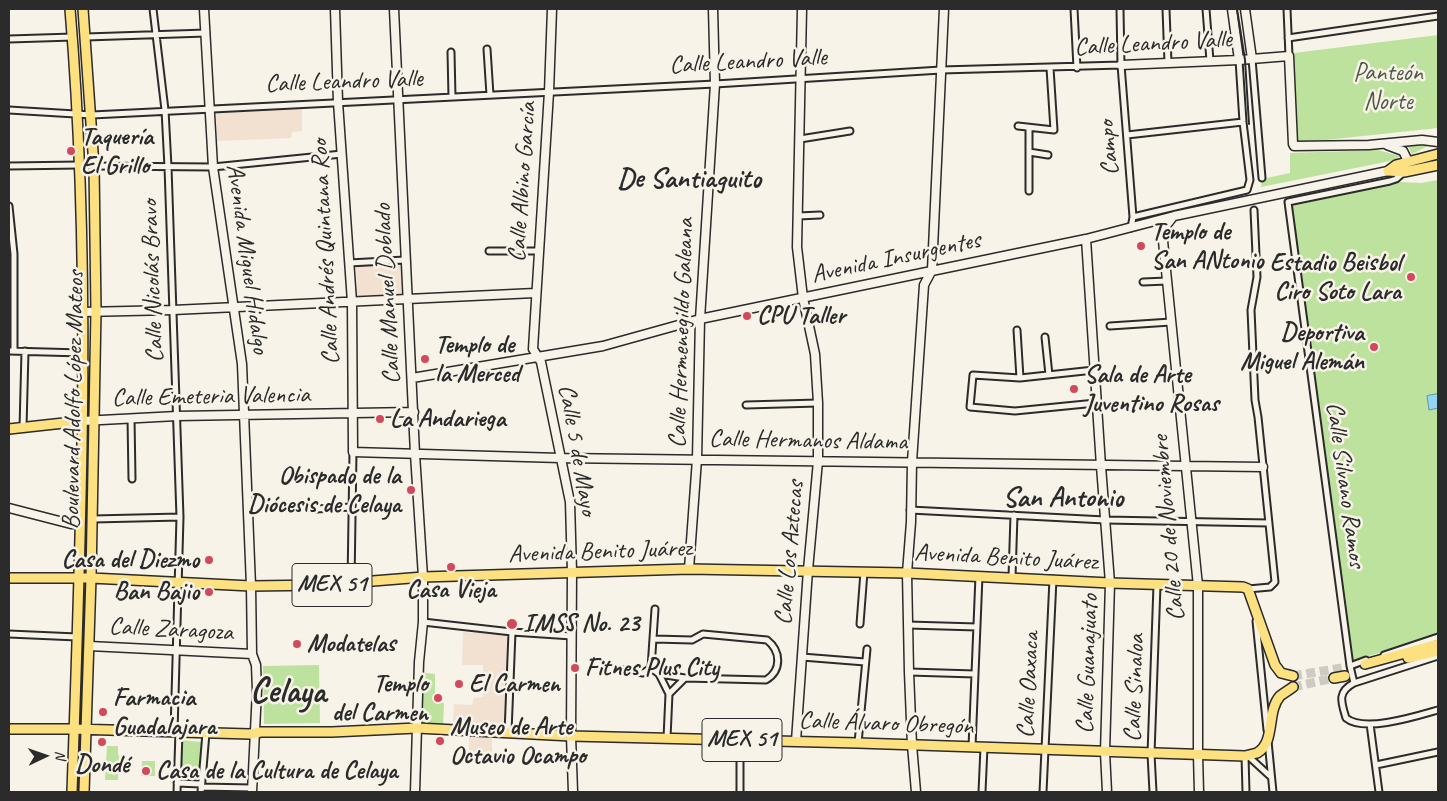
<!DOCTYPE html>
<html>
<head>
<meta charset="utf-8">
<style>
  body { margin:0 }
  #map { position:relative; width:1447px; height:801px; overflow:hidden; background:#f7f3e8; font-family:Caveat,sans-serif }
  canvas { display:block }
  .frame { position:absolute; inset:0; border:10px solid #2b2b2b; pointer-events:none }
  .north { position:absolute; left:20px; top:731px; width:50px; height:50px; -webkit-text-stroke:4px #f7f3e8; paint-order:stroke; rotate:87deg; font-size:14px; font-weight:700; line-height:20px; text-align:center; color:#2b2b2b }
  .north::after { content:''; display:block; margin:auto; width:18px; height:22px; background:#2b2b2b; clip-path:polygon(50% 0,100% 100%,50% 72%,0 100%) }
</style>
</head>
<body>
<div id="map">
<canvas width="1447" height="801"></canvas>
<div class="frame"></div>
<div class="north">N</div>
</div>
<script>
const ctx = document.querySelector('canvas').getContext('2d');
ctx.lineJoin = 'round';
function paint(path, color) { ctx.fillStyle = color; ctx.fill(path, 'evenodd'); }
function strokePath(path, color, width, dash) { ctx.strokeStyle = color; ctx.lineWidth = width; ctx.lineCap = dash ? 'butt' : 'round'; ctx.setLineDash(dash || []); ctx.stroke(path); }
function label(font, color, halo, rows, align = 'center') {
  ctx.font = font + ' Caveat,sans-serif'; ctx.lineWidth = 5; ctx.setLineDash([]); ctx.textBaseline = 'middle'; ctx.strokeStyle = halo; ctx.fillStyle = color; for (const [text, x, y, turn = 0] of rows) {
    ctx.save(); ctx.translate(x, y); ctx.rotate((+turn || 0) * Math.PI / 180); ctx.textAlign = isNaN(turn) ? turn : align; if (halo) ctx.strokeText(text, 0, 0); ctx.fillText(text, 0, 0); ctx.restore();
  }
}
const built = new Path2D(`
  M302 107V131L292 132 291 138 217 141 216 110Z
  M401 264 402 294 357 296 356 267Z
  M463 632 507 635 504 727 453 726 454 704 472 705 474 698 483 697V665H462Z
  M469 734 492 735V762H469Z`);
const green = new Path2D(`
  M1438 35V128L1298 143 1293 125 1294 53Z
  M1436 142 1412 154 1406 143Z
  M1378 150 1400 156 1395 160 1261 187 1262 179 1290 173V153Z
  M1438 180V634L1353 661 1291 206 1400 182 1421 183Z
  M319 665 320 723 264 724 263 666Z
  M425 673 435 674V703H444L443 725 421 723Z
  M182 740 202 742 199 778H180Z
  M107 746H118V755H119L118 780H105Z
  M142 761H155V776H141Z`);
const water = new Path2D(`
  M1438 394V408L1429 410 1427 396Z`);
const primaryTunnel = new Path2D(`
  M1293 676 1365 664
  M1293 687 1334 678`);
const street = new Path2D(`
  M153 9 165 110 168 167 180 517 174 732
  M1074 9 1077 68
  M1120 9 1121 65 1133 217 1131 228
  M1166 9 1168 63
  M1206 9 1210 61
  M1287 9 1289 56
  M86 37 206 33
  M1288 38 1438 16
  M9 39 73 37
  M487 49 490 95
  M451 52 452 97
  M1252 59 1262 178
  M9 110 92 115 715 84 941 70 1121 65
  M1018 126 1054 130 1050 68
  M1029 128V191
  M1127 135 1243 122
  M800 139 850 131
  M1029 152 1048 155
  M9 166 80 165
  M94 166 213 167 342 154
  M9 206 14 254V351
  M798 216 820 215
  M1133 217 1247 190 1250 180 1243 122 1239 60
  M489 251H539
  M349 263 405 260
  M1143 282 1167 281
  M1110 326 1171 322
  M1017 330 1020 378
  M1045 337 1049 375
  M9 351 82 353
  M1094 370 1020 378 973 375 970 407 1015 411 1096 403
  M746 405 818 403
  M131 418 132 479
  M23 428 25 351
  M316 509 351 507
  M910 510 1105 520 1269 523
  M93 519 180 517
  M1012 577 1014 515
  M351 583 353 452
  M1248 589 1270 587 1275 582 1258 417 1255 400 1251 310 1257 277 1254 210
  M1256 621 1267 730
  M423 622 512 632 572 636
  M860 624 864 572
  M908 625 977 627
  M9 634 77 637
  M1384 655 1438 637
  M1438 656 1354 683C1337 692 1341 702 1346 718 1364 733 1417 716 1438 710
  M802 657 865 662
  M1350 666 1366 660
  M651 668 655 609
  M623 670 643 673 651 668 659 674 685 678 766 680C782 670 781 651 767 640L703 634 692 640 654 639
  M909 672 975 674
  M659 674 669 694 667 738
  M1354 683 1350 666 1288 202 1390 181 1396 179 1404 172
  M669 694 685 678
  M1370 724 1379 792
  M508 733 512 632
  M1268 741 1273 792
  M858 743 867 649
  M972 747 979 576
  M1245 756 1246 792
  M1248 756 1271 777
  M1376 765 1438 752
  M177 783 201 784
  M201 787 252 788
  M177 792 179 732
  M201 792 206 733
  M740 792V740
  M982 792 984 747
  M1043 792 1053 579
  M1153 792 1151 754 1157 585`);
const secondary = new Path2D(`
  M204 9 213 167 242 364 251 586 252 654 256 665 257 690 252 792
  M335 9 338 102 352 302 353 452 560 458 1263 467
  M394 9 415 454 423 577V622L419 662 415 792
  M552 9 549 92 533 349 541 362 570 502 572 572 571 736 573 792
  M1232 9 1239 60
  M1245 9 1252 59
  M1121 65 1239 60 1289 56 1293 144 1294 146 1369 145 1422 140 1438 142
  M1387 145 1403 151 1408 161
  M1172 218 1162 231 1198 586V755L1199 792
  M1086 239 1101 466 1110 583 1105 752 1107 792
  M83 312 173 310 535 293
  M412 378 603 346 700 319 1086 239 1174 216 1388 171
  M82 421 177 416 414 412
  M9 508 71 524H79
  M689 569 697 459 700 319 715 84 713 9
  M89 646 252 654
  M796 741 808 570 818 461V403L815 354 803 298 797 247 802 9
  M916 792 912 745 909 672 907 573 911 522 912 462 924 285 932 270 944 9`);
const primary = new Path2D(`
  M70 9C92 269 81 531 72 792
  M83 9 94 166 96 311 91 578 84 792
  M1388 171 1396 165 1438 154
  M1388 171 1404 172 1438 165
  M9 429 82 421
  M9 578H91L251 586 323 585 423 577 689 569 907 573 1110 583 1243 587 1248 589 1275 665 1281 673 1293 676
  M1408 658 1438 651
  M1365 664 1438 644
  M1334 678 1345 676
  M9 729H74L250 734 261 732H332L417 728 571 736 858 743 1245 756C1249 755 1253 754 1257 753 1276 742 1266 712 1280 696 1284 693 1289 690 1293 687`);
const rail = new Path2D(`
  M1237 9 1245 60 1249 124`);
const markers = [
  [71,151,5,"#d1495b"],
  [1141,246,5,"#d1495b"],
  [1411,277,5,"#d1495b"],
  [747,316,5,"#d1495b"],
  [1374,347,5,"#d1495b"],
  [425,359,5,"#d1495b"],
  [1074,389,5,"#d1495b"],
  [380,419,5,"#d1495b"],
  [411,490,5,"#d1495b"],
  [209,560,5,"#d1495b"],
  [451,567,5,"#d1495b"],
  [209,592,5,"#d1495b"],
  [512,624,6,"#d1495b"],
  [297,644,5,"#d1495b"],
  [575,668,5,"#d1495b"],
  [459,684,5,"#d1495b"],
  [438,698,5,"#d1495b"],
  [103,712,5,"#d1495b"],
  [440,741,5,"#d1495b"],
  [102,742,5,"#d1495b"],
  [146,771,5,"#d1495b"]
];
const shields = [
  [332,585,80],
  [742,740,80]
];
const shieldNames = [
  ["MEX 51",332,585],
  ["MEX 51",742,740]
];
const streetNames = [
  ["Calle Leandro Valle",1153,44,-3],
  ["Calle Leandro Valle",748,62,-3],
  ["Calle Leandro Valle",344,82,-2],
  ["Campo",1109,148,-95],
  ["Calle Albino García",523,182,-86],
  ["Calle Andrés Quintana Roo",326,252,-93],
  ["Avenida Insurgentes",896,258,-12],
  ["Avenida Miguel Hidalgo",247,259,82],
  ["Calle Nicolás Bravo",153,281,-92],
  ["Calle Manuel Doblado",388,294,-93],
  ["Calle Hermenegildo Galeana",682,333,-88],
  ["Calle Emeteria Valencia",211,397,-1],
  ["Boulevard Adolfo López Mateos",74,400,-89],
  ["Calle Hermanos Aldama",808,441,1],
  ["Calle 5 de Mayo",577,450,80],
  ["Calle Silvano Ramos",1345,485,82],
  ["Calle 20 de Noviembre",1169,528,-95],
  ["Avenida Benito Juárez",600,552,-2],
  ["Calle Los Aztecas",790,553,-85],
  ["Avenida Benito Juárez",1006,558,3],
  ["Calle Zaragoza",171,630,3],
  ["Calle Guanajuato",1088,664,-88],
  ["Calle Oaxaca",1029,685,-87],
  ["Calle Sinaloa",1135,688,-88],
  ["Calle Álvaro Obregón",886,724,2]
];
const parkNames = [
  ["Panteón",1388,73],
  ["Norte",1388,102]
];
const poiNames = [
  ["Taquería",81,137],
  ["El Grillo",81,166],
  ["Templo de",1151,232],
  ["San ANtonio",1151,261],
  ["Estadio Beisbol",1401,263,"right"],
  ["Ciro Soto Lara",1401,292,"right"],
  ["CPU Taller",757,316],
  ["Deportiva",1364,333,"right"],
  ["Miguel Alemán",1364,362,"right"],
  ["Templo de",435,345],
  ["la Merced",435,374],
  ["Sala de Arte",1084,375],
  ["Juventino Rosas",1084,404],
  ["La Andariega",390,419],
  ["Obispado de la",401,476,"right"],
  ["Diócesis de Celaya",401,505,"right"],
  ["Casa del Diezmo",199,560,"right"],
  ["Casa Vieja",451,590,"center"],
  ["Ban Bajio",199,592,"right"],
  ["IMSS No. 23",523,624],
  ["Modatelas",307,644],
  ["Fitnes Plus City",585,668],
  ["Templo",428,684,"right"],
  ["del Carmen",428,713,"right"],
  ["El Carmen",469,684],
  ["Farmacia",113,698],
  ["Guadalajara",113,727],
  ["Museo de Arte",450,727],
  ["Octavio Ocampo",450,756],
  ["Dondé",102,765,"center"],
  ["Casa de la Cultura de Celaya",156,771]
];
const quarterNames = [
  ["De Santiaguito",689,180],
  ["San Antonio",1063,499]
];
const townNames = [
  ["Celaya",288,693]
];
paint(built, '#f2e0d1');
paint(green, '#bde29d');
paint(water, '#92d6f4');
strokePath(water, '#6992a4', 1);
strokePath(primaryTunnel, '#cecbc2', 9, [9, 4.5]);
strokePath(street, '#2b2b2b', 9);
strokePath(secondary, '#2b2b2b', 11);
strokePath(primary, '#2b2b2b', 12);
strokePath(street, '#f7f3e8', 5);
strokePath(secondary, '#f7f3e8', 8);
strokePath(primary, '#fde080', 9);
strokePath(rail, '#2b2b2b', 2);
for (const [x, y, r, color] of markers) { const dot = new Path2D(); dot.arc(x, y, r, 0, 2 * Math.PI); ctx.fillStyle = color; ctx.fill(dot); strokePath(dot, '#f7f3e8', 2); }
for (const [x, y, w] of shields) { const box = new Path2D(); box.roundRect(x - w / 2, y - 21.5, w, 43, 4); ctx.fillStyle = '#f7f3e8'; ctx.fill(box); strokePath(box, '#2b2b2b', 1); }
label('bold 24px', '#2b2b2b', null, shieldNames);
label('25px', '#2b2b2b', '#f7f3e8', streetNames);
label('25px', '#505948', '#f7f3e8', parkNames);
label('bold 25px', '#2b2b2b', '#f7f3e8', poiNames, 'left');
label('bold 28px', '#2b2b2b', '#f7f3e8', quarterNames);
label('bold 35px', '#2b2b2b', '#f7f3e8', townNames);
</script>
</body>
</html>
